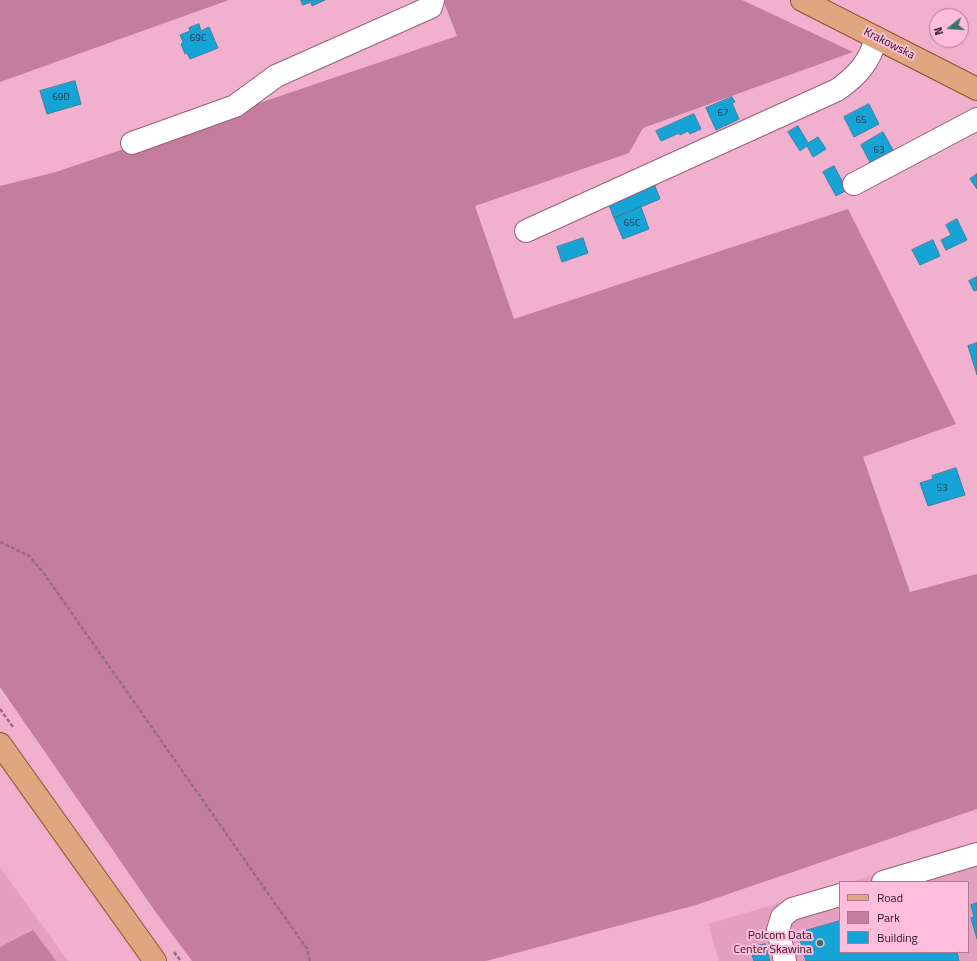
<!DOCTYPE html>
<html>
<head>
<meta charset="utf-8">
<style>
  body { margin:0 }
  #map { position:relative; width:977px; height:961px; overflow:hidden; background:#f1b0ce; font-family:"Titillium Web",sans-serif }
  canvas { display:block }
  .legend { position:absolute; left:839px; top:881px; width:130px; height:72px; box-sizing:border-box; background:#febddb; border:1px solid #aa7a91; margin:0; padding:5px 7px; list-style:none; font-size:12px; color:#2d1621 }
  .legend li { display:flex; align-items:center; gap:8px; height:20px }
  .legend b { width:20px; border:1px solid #aa7a91 }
  .north { position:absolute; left:929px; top:8px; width:40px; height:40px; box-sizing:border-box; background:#febddb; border:1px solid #aa7a91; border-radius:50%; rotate:253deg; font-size:11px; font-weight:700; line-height:16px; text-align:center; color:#2d1621 }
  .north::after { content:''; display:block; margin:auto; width:14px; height:18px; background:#387561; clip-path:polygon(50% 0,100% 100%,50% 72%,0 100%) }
</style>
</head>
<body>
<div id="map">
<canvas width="977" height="961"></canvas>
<ul class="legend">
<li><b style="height:5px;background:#e0a680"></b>Road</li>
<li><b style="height:11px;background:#c57d9f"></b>Park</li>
<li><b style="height:11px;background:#16a3d5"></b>Building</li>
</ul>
<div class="north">N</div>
</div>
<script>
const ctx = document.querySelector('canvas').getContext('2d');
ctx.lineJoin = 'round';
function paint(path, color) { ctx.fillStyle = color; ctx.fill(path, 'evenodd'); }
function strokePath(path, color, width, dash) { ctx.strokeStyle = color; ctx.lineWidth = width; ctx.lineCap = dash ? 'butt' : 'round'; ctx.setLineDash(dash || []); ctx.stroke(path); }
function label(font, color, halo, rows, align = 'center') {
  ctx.font = font + ' "Titillium Web",sans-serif'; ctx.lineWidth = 4; ctx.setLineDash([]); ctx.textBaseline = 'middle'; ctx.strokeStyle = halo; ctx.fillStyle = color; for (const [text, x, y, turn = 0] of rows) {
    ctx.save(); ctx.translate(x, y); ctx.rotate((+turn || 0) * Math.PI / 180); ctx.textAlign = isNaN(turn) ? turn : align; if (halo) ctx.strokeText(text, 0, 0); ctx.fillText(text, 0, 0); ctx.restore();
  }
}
const built = new Path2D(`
  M977 845V961H719L708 924 840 885V952H968V882H851Z
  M0 867 68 961H0Z`);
const green = new Path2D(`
  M0 0H229L0 82Z
  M443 0H742L853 52 643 128 629 153 475 206 514 319 848 209 956 424 863 457 910 592 977 574V809L696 905 486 961H192L157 914 0 687V186L56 172 457 36Z
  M33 930 56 961H0V947Z`);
const building = new Path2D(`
  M301 0H325L312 6 311 2 303 5Z
  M199 24 201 31 209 27 218 48 190 59 187 53 185 54 181 44 183 42 180 35 190 31 189 28Z
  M75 81 81 104 47 114 40 91Z
  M732 97 735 102 732 103 739 119 716 130 706 108Z
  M869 104 879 124 854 137 844 117Z
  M694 114 701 129 690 134 688 131 680 135 679 133 661 141 656 131Z
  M798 126 808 143 818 137 826 149 813 157 807 146 800 151 788 132Z
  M883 132 897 157 874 170 861 145Z
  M834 166 847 190 836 196 823 172Z
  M977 174V189L970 179Z
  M653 181 660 199 614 218 607 200Z
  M641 207 649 229 623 239 614 218Z
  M957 219 967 240 946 250 941 240 951 235 946 225Z
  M583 238 588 253 562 262 557 247Z
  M933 240 940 256 920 265 912 250Z
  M977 277V290L974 291 969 281Z
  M977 343V375L968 346Z
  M956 468 965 495 928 506 920 483 933 479 932 476Z
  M977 903V939L971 918 974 917 971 905Z
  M840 921V952H957L959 961H806L798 933Z
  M765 944 770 961H754L750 948Z`);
const path = new Path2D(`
  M0 542 29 556 43 572 307 949 310 961
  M0 709 13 727
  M174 952 181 961`);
const minor = new Path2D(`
  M132 143 235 106 276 76 431 7 433 0
  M854 184 977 119
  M526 231 837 90C857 76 870 62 876 38
  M883 882 977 854
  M785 961 778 930 782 917 792 909 840 895`);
const major = new Path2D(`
  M802 0 977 89
  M0 744 155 961`);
const markers = [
  [820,943,4,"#387561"]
];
const numberNames = [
  ["69C",198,39],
  ["69D",61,98],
  ["67",723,114],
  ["65",861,121],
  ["63",879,151],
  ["65C",632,224],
  ["53",942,489]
];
const streetNames = [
  ["Krakowska",889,44,27]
];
const poiNames = [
  ["Polcom Data",812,936],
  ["Center Skawina",812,950]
];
paint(built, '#e4a0c0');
paint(green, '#c57d9f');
paint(building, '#16a3d5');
strokePath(building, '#3c819f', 1);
strokePath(minor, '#975e7a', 24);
strokePath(major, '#944d28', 24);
strokePath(path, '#996b80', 2.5, [4, 2]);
strokePath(minor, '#fff', 22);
strokePath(major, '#e0a680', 22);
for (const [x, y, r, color] of markers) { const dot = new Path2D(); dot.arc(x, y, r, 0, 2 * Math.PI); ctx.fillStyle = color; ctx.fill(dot); strokePath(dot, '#febddb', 1.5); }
label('10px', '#27394e', null, numberNames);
label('12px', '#2d1621', '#febddb', streetNames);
label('12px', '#2d1621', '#febddb', poiNames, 'right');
</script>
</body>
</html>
